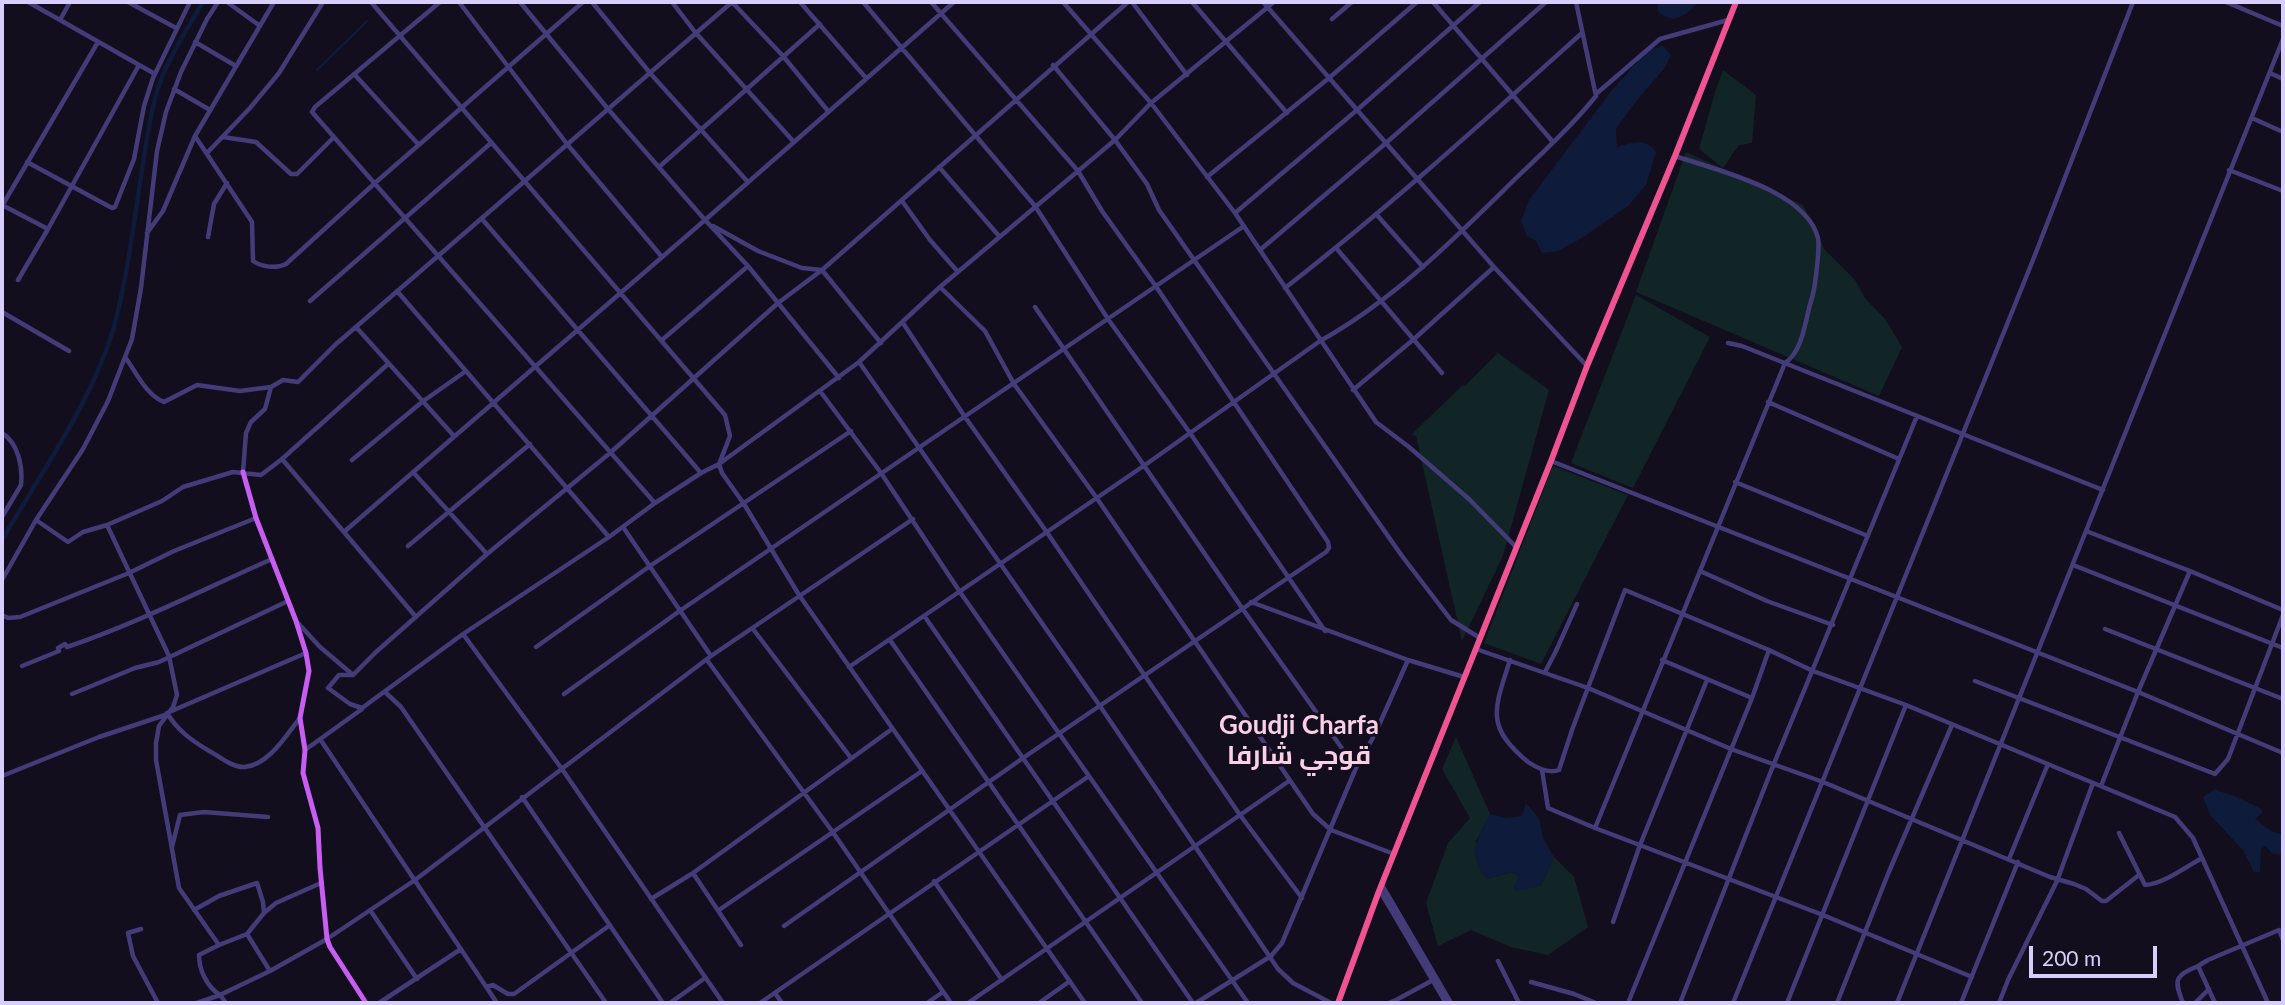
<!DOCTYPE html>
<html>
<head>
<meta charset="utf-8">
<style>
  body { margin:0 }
  #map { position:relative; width:2285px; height:1005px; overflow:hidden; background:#120e1d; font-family:Lato,sans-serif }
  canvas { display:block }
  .frame { position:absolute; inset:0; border:4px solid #d7cefb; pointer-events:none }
  .scale { position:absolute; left:2029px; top:946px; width:128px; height:32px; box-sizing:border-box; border:4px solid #d7cefb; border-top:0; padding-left:9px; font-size:21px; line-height:24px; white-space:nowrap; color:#d7cefb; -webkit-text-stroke:5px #120e1d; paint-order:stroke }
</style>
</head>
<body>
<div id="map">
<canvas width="2285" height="1005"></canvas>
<div class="frame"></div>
<div class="scale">200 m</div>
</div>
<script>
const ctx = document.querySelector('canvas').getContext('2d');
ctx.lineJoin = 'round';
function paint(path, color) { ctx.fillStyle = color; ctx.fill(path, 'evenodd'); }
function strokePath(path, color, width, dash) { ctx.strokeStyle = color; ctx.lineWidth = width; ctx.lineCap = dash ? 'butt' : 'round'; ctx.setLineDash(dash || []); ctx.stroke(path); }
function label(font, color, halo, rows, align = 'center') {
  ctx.font = font + ' Lato,Cairo,sans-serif'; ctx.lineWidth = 6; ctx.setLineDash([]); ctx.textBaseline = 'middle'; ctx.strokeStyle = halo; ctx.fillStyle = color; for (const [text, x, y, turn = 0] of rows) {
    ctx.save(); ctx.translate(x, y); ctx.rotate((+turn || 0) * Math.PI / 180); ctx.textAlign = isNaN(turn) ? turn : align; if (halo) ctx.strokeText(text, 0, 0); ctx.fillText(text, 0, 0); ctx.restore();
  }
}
const green = new Path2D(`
  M1723 70 1756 95 1752 143 1739 145 1723 168 1699 149 1715 92Z
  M1686 152 1803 205 1825 250 1855 280 1865 298 1885 319 1902 347 1879 396 1636 292Z
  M1636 295 1710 337 1633 488 1571 463Z
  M1498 353 1549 390 1503 556 1462 641 1416 436 1411 435 1463 385 1465 386Z
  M1553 466 1628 495 1541 664 1484 643Z
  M1456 737 1490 814 1476 841 1486 879 1512 872 1541 886 1554 857 1574 877 1588 927 1548 955 1511 947 1471 930 1438 946 1426 903 1448 843 1470 818 1442 769Z`);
const water = new Path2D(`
  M1657 2H1698C1686 16 1672 26 1658 11Z
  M1663 46 1671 55 1664 69 1637 100 1616 129 1617 147C1632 143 1645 137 1656 152L1646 185 1628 206 1582 238 1558 251 1542 253 1536 241 1527 236 1521 221 1529 200 1612 90 1648 50Z
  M2215 789C2220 792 2226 793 2232 795 2242 799 2250 804 2260 808L2263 812 2255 819 2273 832 2283 834V855L2273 854 2265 846 2261 849 2260 872H2254L2243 850 2210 815 2203 797Z
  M1526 803 1539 818 1543 838 1554 857 1541 886 1517 891 1513 889 1518 876 1512 872 1486 879C1467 854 1476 840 1490 814L1506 818 1522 816Z`);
const stream = new Path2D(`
  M317 70 367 21`);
const canal = new Path2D(`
  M2 540C41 473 95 397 115 323 128 273 134 221 142 170 147 139 151 106 162 77 173 50 189 26 203 2`);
const minor = new Path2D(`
  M28 2 60 20
  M70 2 60 20 155 74
  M128 2 176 28
  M227 2 260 26
  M371 2 725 415 730 436 719 464 722 473 744 504 799 595 1085 1003
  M440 2 315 107 312 112 654 502
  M459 2 567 144 662 257
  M520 2 608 109 705 220 748 266 839 378
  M592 2 650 73 747 181
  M672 2 695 32 793 141
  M732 2 783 56 828 111
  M800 2 866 78
  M863 2 1035 206 1108 319 1190 433 1325 631
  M1063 2 1151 103 1235 213 1376 422 1409 447 1470 500 1516 547
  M1132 2 1187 75
  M1192 2 1287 113
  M1263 2 1494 267 1587 366
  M1433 2 1553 142
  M2226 2 2283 26
  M1332 19 1352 2
  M195 42 236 66
  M1053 65 1115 140 1147 184 1159 210 1402 556 1451 620 1480 638
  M2270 73 2283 79
  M355 75 419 145
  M174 89 210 110
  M1596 94 1660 39 1728 20
  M2252 118 2283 132
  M195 136 252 222 253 261C262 267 276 269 286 264L375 183 583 2
  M223 137 256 142 291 174H297L334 137
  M207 153 250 108 279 73 323 2
  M27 162 112 208 115 207 134 159 144 106 153 78 190 2
  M659 167 820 24
  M939 167 999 236
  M2229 170 2283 191
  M1207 177 1329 78 1417 2
  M902 201 930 240 958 272
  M2 205 48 229 139 65
  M2 206 98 42
  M1235 213 1357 110 1480 2
  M1376 214 1423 267
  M482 219 701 473
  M713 226 758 251 802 268 822 270 881 343
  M147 233 163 211 195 136 274 2
  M208 237 214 204 227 183
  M1337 249 1442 373
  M1260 250 1386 143 1546 2
  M18 280 48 229
  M940 287 985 331 1014 384 1096 497 1313 814 1331 830 1394 854
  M1285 288C1388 208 1485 120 1582 33
  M397 291 609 537
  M310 301 491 143
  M1035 307 1242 608 1356 768
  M2 312 69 351
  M903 323 965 417 1046 531 1240 815 1289 781
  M356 327 454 436
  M662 340 748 266
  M1728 343 1742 346 2103 490
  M125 357C136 372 146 395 164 402L197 385 240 391 271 387 283 380 298 382 335 345 732 2
  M859 362 1100 706 1278 969 1293 983 1331 1003
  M1353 390 1414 339 1494 267
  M820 391 881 473 960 592 1248 1003
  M1768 402 1899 459
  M2 433C18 443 23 466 21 485L2 517
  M282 459 416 617
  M352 460 422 402 466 371
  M1551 461 2138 692 2283 753
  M243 472 246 433 251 422 265 409 271 387
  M413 472 487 554
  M1735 482 1868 536
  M36 520 68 542 83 532 107 525 162 501 183 487 233 472 261 475 282 459 388 364
  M107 525 169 656 177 695 173 707 159 726 156 743V760L179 888 219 945 247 934 270 971 220 995 226 1003
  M623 527 711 656
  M345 531 705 220 954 2
  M2086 531 2190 571 2283 610
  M408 546 530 444
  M2073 565 2283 648
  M1700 571 1767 601 1833 625
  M2 580 36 520 83 449 108 401 125 357 132 339 141 288 157 151 166 112 181 72 207 19 218 2
  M1251 602 1408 660 1464 677
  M2 615 8 618 20 617 129 573 174 551 256 518
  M925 617 1193 1003
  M298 623 320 647 352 674
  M753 629 851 758
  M2105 629 2283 699
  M463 634 562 769 723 1003
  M890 640 1142 1003
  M536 647 650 566 851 431
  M1476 649 1588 688 1731 749 1823 782 2050 877 2074 884 2086 889 2102 901H2106L2139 875
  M707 660 832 831 951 1003
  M1510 660C1495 708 1484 726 1528 762 1537 768 1548 774 1559 770L1572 730 1625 590 1769 650 1813 671 1906 705 2175 817 2193 838 2268 1003
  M1662 660 1752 698
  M22 666 59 651 58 648 65 644 67 647C138 623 204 589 272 559
  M849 667 1145 465 1320 341C1392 301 1451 242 1510 184 1539 156 1570 128 1596 96L1576 2
  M1545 672 1556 651 1577 604
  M353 675H339L328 688 350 704 362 708 463 634 609 537 655 503 701 473 719 464 859 362 940 287 1115 140 1151 103 1274 2
  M353 675 376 652 487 554 610 453 778 303 822 270 1128 2
  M1975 681 2215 774 2228 759 2283 615
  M385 692 401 707 606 1003
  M72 694 135 668 159 662 288 601
  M564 694 681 610 1244 226
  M300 718C286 735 270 764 245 767 233 768 220 757 211 752 192 741 178 731 167 713L306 653
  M320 739 497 1003
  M305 750 362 709
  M1542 770 1548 808 1595 828 1785 363C1803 351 1805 321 1811 301 1815 291 1820 247 1818 238 1806 190 1716 170 1675 156
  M2 776 99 737 165 715
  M2101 786 2138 692 2190 571
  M522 797 663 1003
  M1595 828 1823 915 1972 977
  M2119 833 2145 885C2163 884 2186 867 2202 858
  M172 847 180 815 204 812 268 817
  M2009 859 2048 764
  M693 873 741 945
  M934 881 1002 980
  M1382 885 1451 1003
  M1380 891 1446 1003
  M651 899 693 873 892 729
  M194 910 219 896 257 883 263 902 264 913
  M370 910 417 979
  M719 910 922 771
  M1613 922 1640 845 1707 680
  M784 926 1023 758 1326 552 1329 548 1328 542 1155 285 1102 211 1078 171 931 2
  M141 929 128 933 133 956 158 1003
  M247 934 264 913 276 903 321 883
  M1498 961 1519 1003
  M270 971 327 939 415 880 711 656 913 519
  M1531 982 1574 994 1596 1003
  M486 987 493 985 508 994H514L610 925
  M775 993 782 1003
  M1396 1000 1435 979
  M197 1003 220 995C207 987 199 970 199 955L219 945
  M379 1003 461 949
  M670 1003 705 978
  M760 1003 1089 776
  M927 1003 943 992
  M968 1003 1240 815 1302 898
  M1039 1003 1070 981
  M1196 1003 1271 956 1282 943 1356 768 1375 734 1408 660
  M1389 1003 1396 1000 1398 1003
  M1628 1003 1752 698 1769 650
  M1680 1003 1773 766 1917 416
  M1733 1003 2033 260 2133 2
  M1787 1003 1906 705
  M1837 1003 1888 874 1952 725
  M1897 1003 2283 39
  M1961 1003 2018 862
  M1999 1003 2008 980 2057 881 2093 783
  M2183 1003C2174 980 2174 976 2198 966
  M2195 1003 2209 989
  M2215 1003 2198 966 2208 960 2279 930 2283 940`);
const major = new Path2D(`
  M243 472 256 518 296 621 306 653 309 671 300 718 305 750 303 773 318 828 320 868 327 939 330 947 366 1003`);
const highway = new Path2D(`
  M1338 1003 1379 891 1551 461 1587 366 1675 156 1736 2`);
const neighbourhoodNames = [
  ["Goudji Charfa",1299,726],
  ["قوجي شارفا",1299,756]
];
paint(green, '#112527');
paint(water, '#0f1b3b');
strokePath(stream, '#0f1b3b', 2);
strokePath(canal, '#0f1b3b', 4.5);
strokePath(minor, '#443c78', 4.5);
strokePath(major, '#c75ef1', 5);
strokePath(highway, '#f05391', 6);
label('bold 26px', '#fbd0e7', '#120e1d', neighbourhoodNames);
</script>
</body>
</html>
